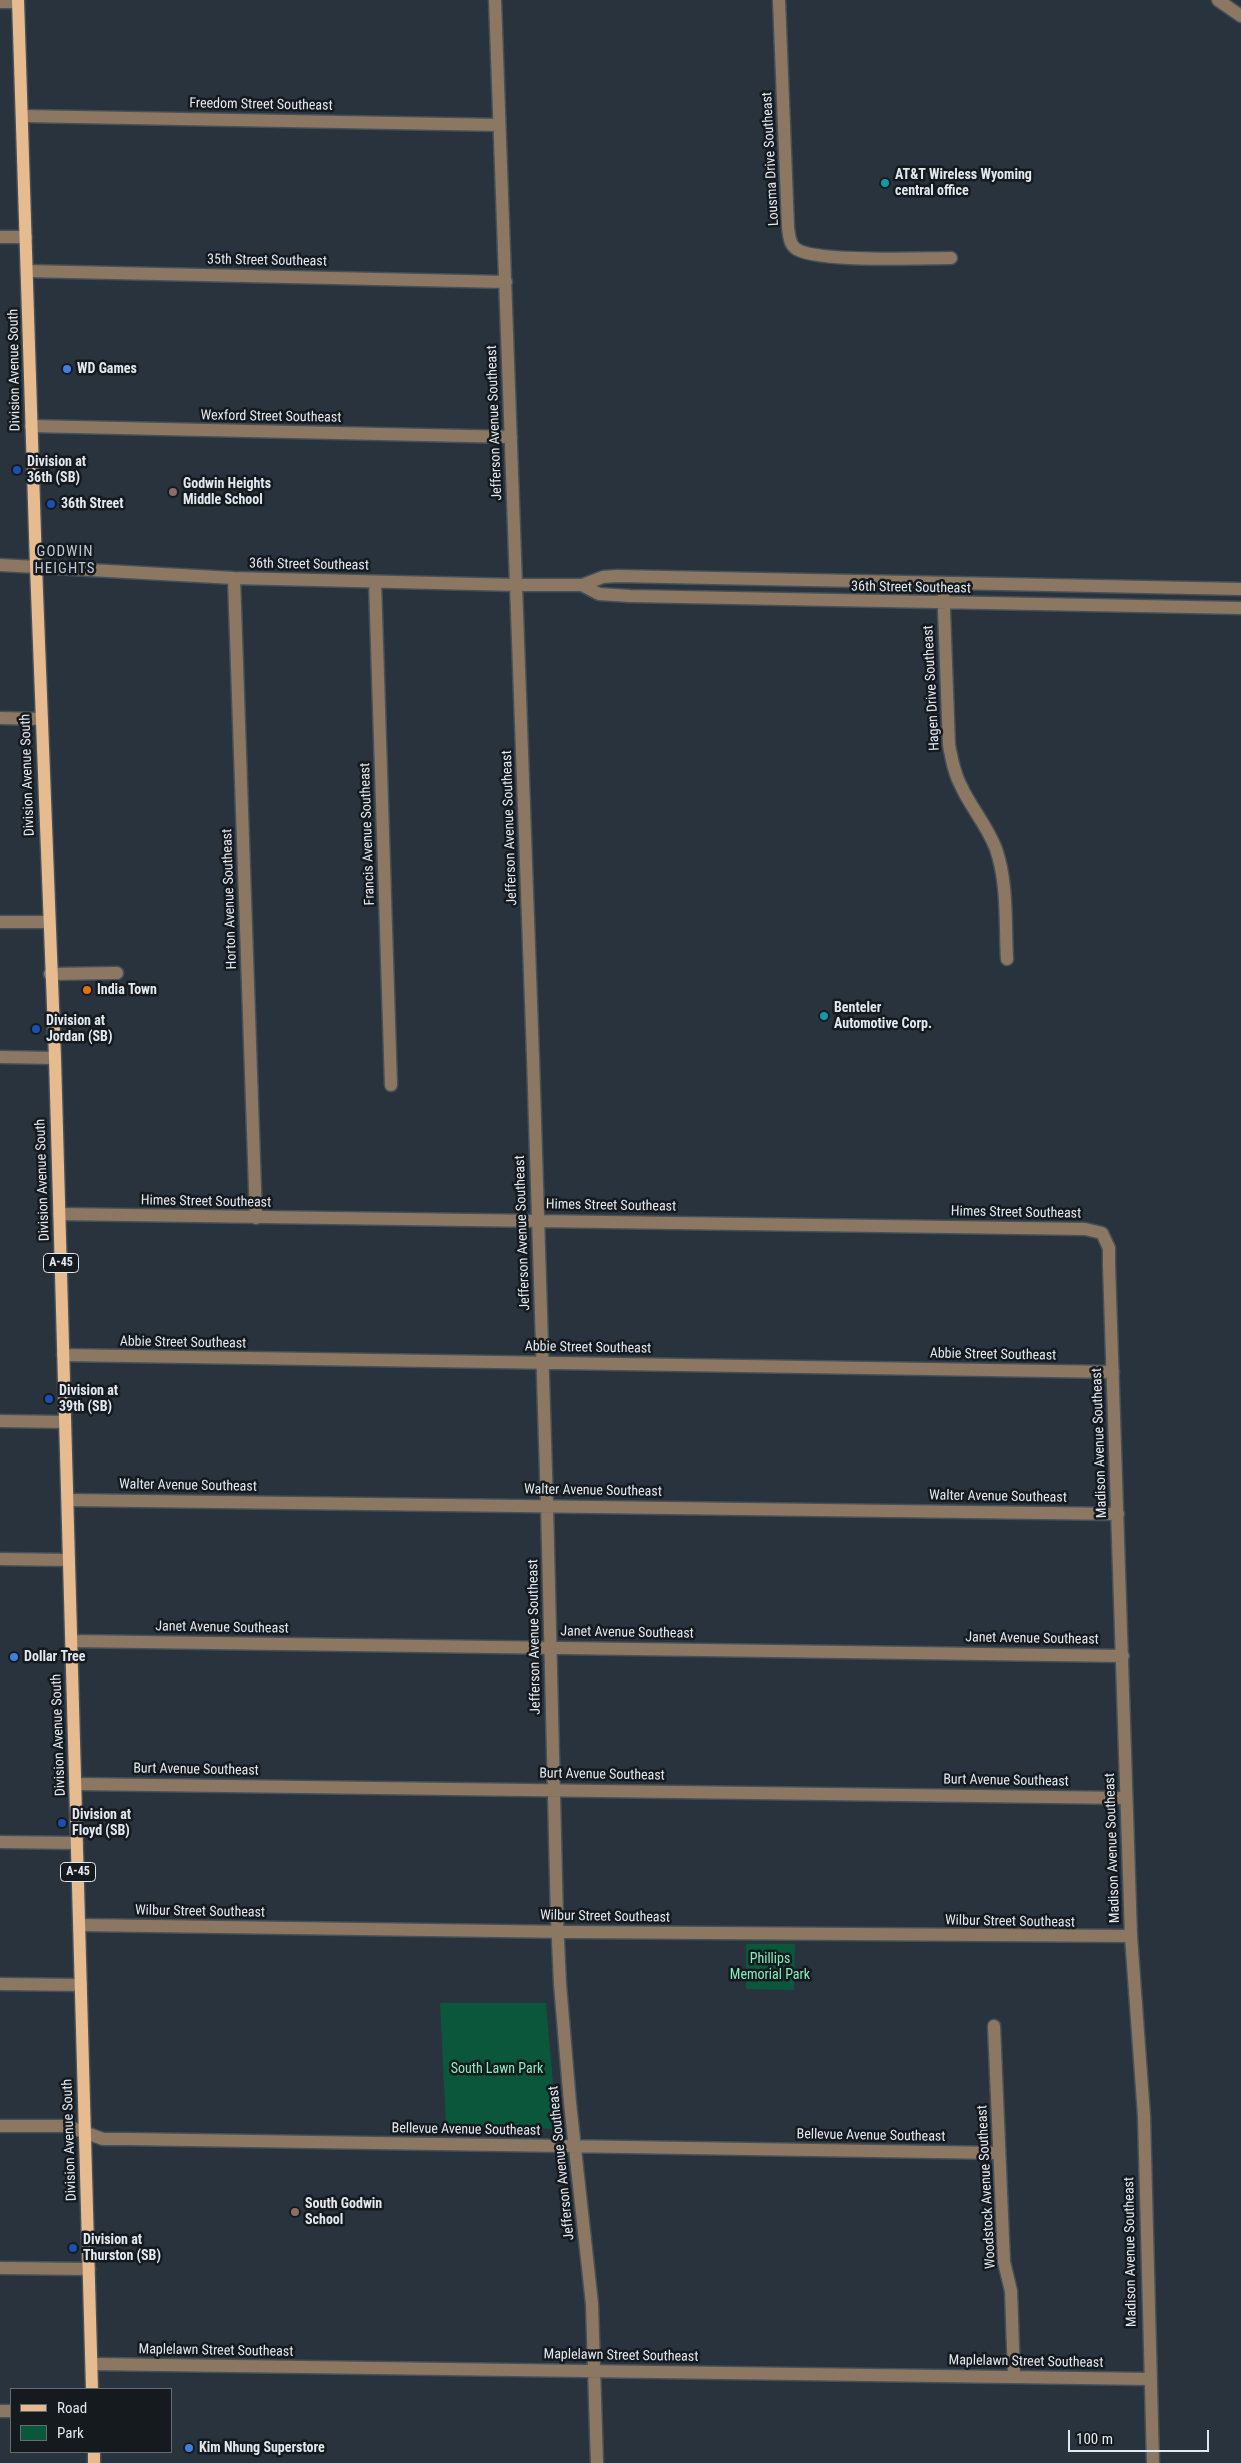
<!DOCTYPE html>
<html>
<head>
<meta charset="utf-8">
<style>
  body { margin:0 }
  #map { position:relative; width:1241px; height:2463px; overflow:hidden; background:#28333d; font-family:"Roboto Condensed",sans-serif }
  canvas { display:block }
  .legend { position:absolute; left:10px; top:2388px; width:162px; height:65px; box-sizing:border-box; background:#151a1e; border:1px solid #676c72; margin:0; padding:6px 9px; list-style:none; font-size:15px; color:#e2e8ef }
  .legend li { display:flex; align-items:center; gap:10px; height:25px }
  .legend b { width:25px; border:1px solid #676c72 }
  .scale { position:absolute; left:1068px; top:2430px; width:141px; height:22px; box-sizing:border-box; border:2px solid #e2e8ef; border-top:0; padding-left:6px; font-size:15px; line-height:18px; white-space:nowrap; color:#e2e8ef; -webkit-text-stroke:4px #151a1e; paint-order:stroke }
</style>
</head>
<body>
<div id="map">
<canvas width="1241" height="2463"></canvas>
<ul class="legend">
<li><b style="height:6px;background:#e6bb90"></b>Road</li>
<li><b style="height:14px;background:#0b573b"></b>Park</li>
</ul>
<div class="scale">100 m</div>
</div>
<script>
const ctx = document.querySelector('canvas').getContext('2d');
ctx.lineJoin = 'round';
function paint(path, color) { ctx.fillStyle = color; ctx.fill(path, 'evenodd'); }
function strokePath(path, color, width, dash) { ctx.strokeStyle = color; ctx.lineWidth = width; ctx.lineCap = dash ? 'butt' : 'round'; ctx.setLineDash(dash || []); ctx.stroke(path); }
function label(font, color, halo, rows, align = 'center') {
  ctx.font = font + ' "Roboto Condensed",sans-serif'; ctx.lineWidth = 5; ctx.setLineDash([]); ctx.textBaseline = 'middle'; ctx.strokeStyle = halo; ctx.fillStyle = color; for (const [text, x, y, turn = 0] of rows) {
    ctx.save(); ctx.translate(x, y); ctx.rotate((+turn || 0) * Math.PI / 180); ctx.textAlign = isNaN(turn) ? turn : align; if (halo) ctx.strokeText(text, 0, 0); ctx.fillText(text, 0, 0); ctx.restore();
  }
}
const green = new Path2D(`
  M746 1944H795L794 1990 746 1989Z
  M440 2003H546L557 2129 446 2126Z`);
const minor = new Path2D(`
  M495 0 533 1057 547 1505 557 1919 560 1984 570 2103 592 2304 597 2463
  M779 0 788 227C789 234 789 243 795 248 812 263 923 258 951 258
  M1218 0 1241 16
  M0 2H18
  M23 116 499 125
  M0 237H26
  M27 271 506 282
  M31 426 511 437
  M0 565 234 578 516 585H582L603 577 617 576 1241 589
  M234 578 256 1218
  M375 582 391 1085
  M943 583 949 745C952 760 954 773 961 786 971 808 987 825 996 849 1008 884 1005 923 1007 959
  M582 585 599 594 630 596 1241 608
  M0 718 41 719
  M0 922H48
  M50 974 117 973
  M0 1057 55 1058
  M59 1214 1085 1229 1102 1233 1109 1248V1265L1131 1936 1144 2116 1153 2463
  M63 1355 1113 1372
  M0 1421 65 1422
  M68 1500 1118 1514
  M0 1559 69 1560
  M72 1641 1123 1656
  M76 1784 1126 1798
  M0 1842 77 1843
  M79 1925 570 1932 1131 1936
  M0 1984 81 1985
  M994 2026 1004 2262 1011 2291 1014 2376
  M0 2126H67L103 2139H127L998 2153
  M0 2268 89 2269
  M92 2364 1150 2379
  M0 2411H11`);
const major = new Path2D(`
  M18 0 36 566 55 1058 92 2389
  M94 2452V2463`);
const markers = [
  [885,183,5,"#0f9aa8"],
  [67,369,5,"#3f7fe0"],
  [17,470,5,"#1a4fb4"],
  [173,492,5,"#8d6e63"],
  [51,504,5,"#1a4fb4"],
  [87,990,5,"#e8710a"],
  [824,1016,5,"#0f9aa8"],
  [36,1029,5,"#1a4fb4"],
  [49,1399,5,"#1a4fb4"],
  [14,1657,5,"#3f7fe0"],
  [62,1823,5,"#1a4fb4"],
  [295,2212,5,"#8d6e63"],
  [73,2248,5,"#1a4fb4"],
  [189,2448,5,"#3f7fe0"]
];
const shields = [
  [61,1263,35],
  [78,1872,35]
];
const shieldNames = [
  ["A-45",61,1263],
  ["A-45",78,1872]
];
const streetNames = [
  ["Freedom Street Southeast",261,105,1],
  ["Lousma Drive Southeast",771,159,-93],
  ["35th Street Southeast",267,261,1],
  ["Division Avenue South",15,370,-91],
  ["Wexford Street Southeast",271,417,1],
  ["Jefferson Avenue Southeast",495,423,-92],
  ["36th Street Southeast",309,565,1],
  ["36th Street Southeast",911,588,1],
  ["Hagen Drive Southeast",932,688,-93],
  ["Division Avenue South",28,775,-92],
  ["Jefferson Avenue Southeast",510,828,-92],
  ["Francis Avenue Southeast",368,834,-92],
  ["Horton Avenue Southeast",230,899,-92],
  ["Division Avenue South",43,1180,-92],
  ["Himes Street Southeast",206,1202,1],
  ["Himes Street Southeast",611,1206,1],
  ["Himes Street Southeast",1016,1213,1],
  ["Jefferson Avenue Southeast",523,1233,-92],
  ["Abbie Street Southeast",183,1343,1],
  ["Abbie Street Southeast",588,1348,1],
  ["Abbie Street Southeast",993,1355,1],
  ["Madison Avenue Southeast",1100,1443,-92],
  ["Walter Avenue Southeast",188,1486,1],
  ["Walter Avenue Southeast",593,1491,1],
  ["Walter Avenue Southeast",998,1497,1],
  ["Janet Avenue Southeast",222,1628,1],
  ["Janet Avenue Southeast",627,1633,1],
  ["Jefferson Avenue Southeast",535,1637,-91],
  ["Janet Avenue Southeast",1032,1639,1],
  ["Division Avenue South",59,1735,-92],
  ["Burt Avenue Southeast",196,1770,1],
  ["Burt Avenue Southeast",602,1775,1],
  ["Burt Avenue Southeast",1006,1781,1],
  ["Madison Avenue Southeast",1113,1848,-92],
  ["Wilbur Street Southeast",200,1912,1],
  ["Wilbur Street Southeast",605,1917,1],
  ["Wilbur Street Southeast",1010,1922,1],
  ["Bellevue Avenue Southeast",466,2130,1],
  ["Bellevue Avenue Southeast",871,2136,1],
  ["Division Avenue South",70,2140,-92],
  ["Jefferson Avenue Southeast",562,2163,-96],
  ["Woodstock Avenue Southeast",987,2187,-93],
  ["Madison Avenue Southeast",1131,2252,-91],
  ["Maplelawn Street Southeast",216,2351,1],
  ["Maplelawn Street Southeast",621,2356,1],
  ["Maplelawn Street Southeast",1026,2362,1]
];
const poiNames = [
  ["AT&T Wireless Wyoming",895,175],
  ["central office",895,191],
  ["WD Games",77,369],
  ["Division at",27,462],
  ["36th (SB)",27,478],
  ["Godwin Heights",183,484],
  ["Middle School",183,500],
  ["36th Street",61,504],
  ["India Town",97,990],
  ["Benteler",834,1008],
  ["Automotive Corp.",834,1024],
  ["Division at",46,1021],
  ["Jordan (SB)",46,1037],
  ["Division at",59,1391],
  ["39th (SB)",59,1407],
  ["Dollar Tree",24,1657],
  ["Division at",72,1815],
  ["Floyd (SB)",72,1831],
  ["South Godwin",305,2204],
  ["School",305,2220],
  ["Division at",83,2240],
  ["Thurston (SB)",83,2256],
  ["Kim Nhung Superstore",199,2448]
];
const parkNames = [
  ["Phillips",770,1959],
  ["Memorial Park",770,1975],
  ["South Lawn Park",497,2069]
];
const neighbourhoodNames = [
  ["GODWIN",65,552],
  ["HEIGHTS",65,569]
];
paint(green, '#0b573b');
strokePath(minor, '#465059', 15);
strokePath(major, '#465059', 15);
strokePath(minor, '#8b7762', 12);
strokePath(major, '#e6bb90', 12);
for (const [x, y, r, color] of markers) { const dot = new Path2D(); dot.arc(x, y, r, 0, 2 * Math.PI); ctx.fillStyle = color; ctx.fill(dot); strokePath(dot, '#151a1e', 2); }
for (const [x, y, w] of shields) { const box = new Path2D(); box.roundRect(x - w / 2, y - 9.5, w, 19, 4); ctx.fillStyle = '#151a1e'; ctx.fill(box); strokePath(box, '#e2e8ef', 1); }
label('bold 12px', '#e2e8ef', null, shieldNames);
label('14px', '#e2e8ef', '#151a1e', streetNames);
label('bold 14px', '#e2e8ef', '#151a1e', poiNames, 'left');
label('14px', '#87ecbb', '#151a1e', parkNames);
ctx.letterSpacing = '1px';
label('15px', '#bbc8d5', '#151a1e', neighbourhoodNames);
ctx.letterSpacing = '0px';
</script>
</body>
</html>
